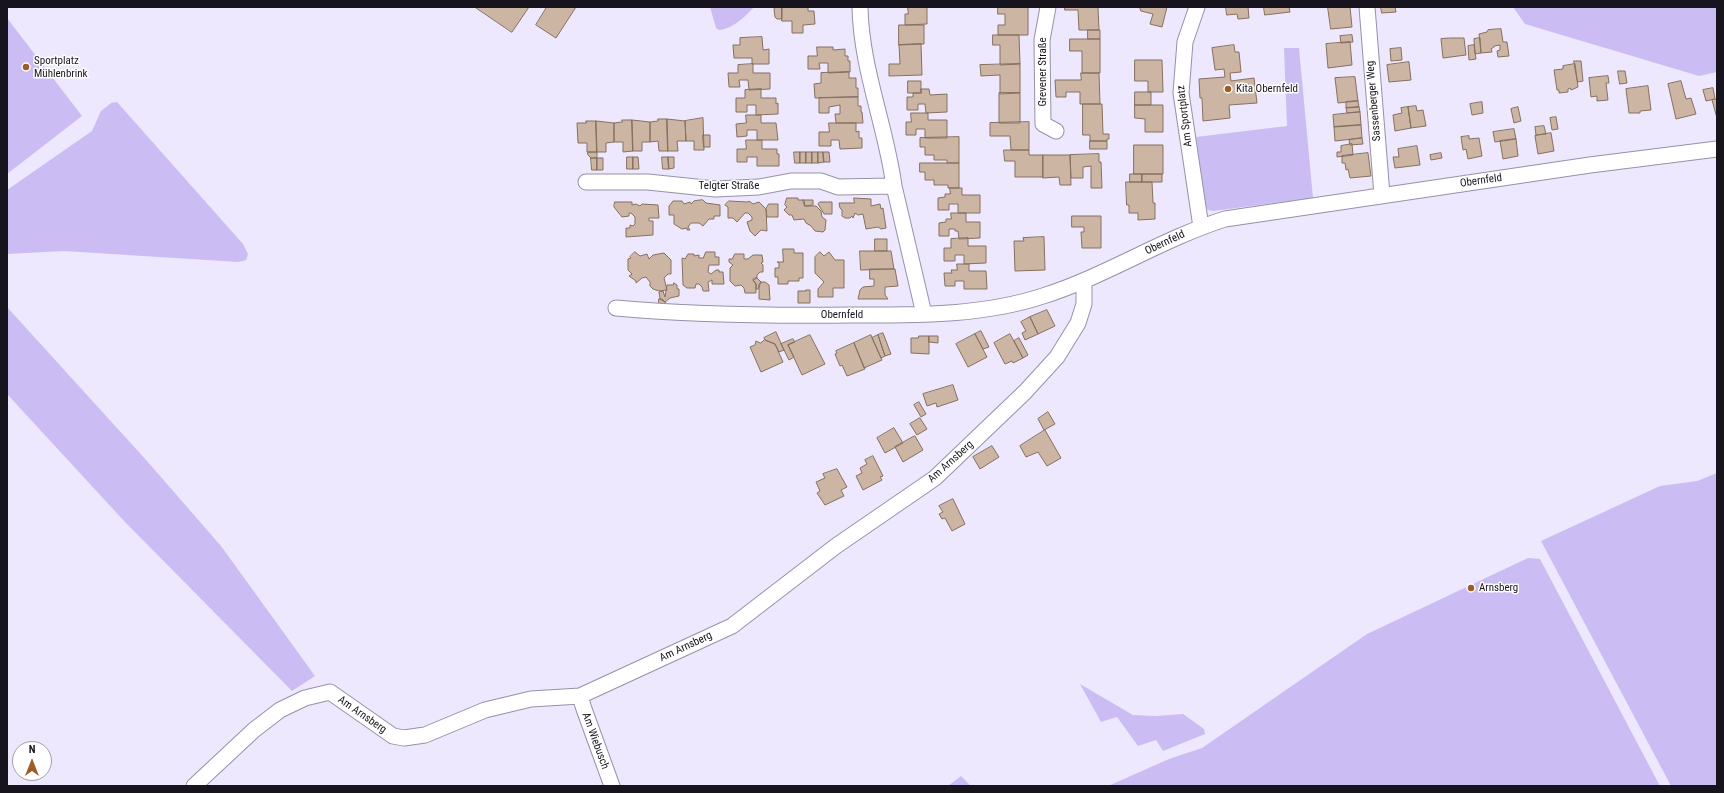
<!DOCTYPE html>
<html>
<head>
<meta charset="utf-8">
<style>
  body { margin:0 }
  #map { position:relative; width:1724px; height:793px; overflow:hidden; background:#ede8fd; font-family:"Roboto Condensed",sans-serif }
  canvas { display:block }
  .frame { position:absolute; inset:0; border:8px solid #17141d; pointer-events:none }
  .north { position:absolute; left:12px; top:741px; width:40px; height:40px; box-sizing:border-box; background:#fff; border:1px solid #a2a1a5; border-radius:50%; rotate:0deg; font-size:11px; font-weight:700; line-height:16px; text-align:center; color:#17141d }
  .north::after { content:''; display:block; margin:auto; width:14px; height:18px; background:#9d5d26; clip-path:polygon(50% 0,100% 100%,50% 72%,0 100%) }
</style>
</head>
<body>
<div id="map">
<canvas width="1724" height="793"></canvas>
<div class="frame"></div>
<div class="north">N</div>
</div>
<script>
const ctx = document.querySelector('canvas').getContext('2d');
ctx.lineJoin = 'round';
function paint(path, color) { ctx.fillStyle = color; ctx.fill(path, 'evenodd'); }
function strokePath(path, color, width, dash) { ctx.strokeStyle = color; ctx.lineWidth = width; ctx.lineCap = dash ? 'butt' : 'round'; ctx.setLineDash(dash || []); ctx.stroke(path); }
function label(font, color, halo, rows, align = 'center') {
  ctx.font = font + ' "Roboto Condensed",sans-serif'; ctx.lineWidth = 3; ctx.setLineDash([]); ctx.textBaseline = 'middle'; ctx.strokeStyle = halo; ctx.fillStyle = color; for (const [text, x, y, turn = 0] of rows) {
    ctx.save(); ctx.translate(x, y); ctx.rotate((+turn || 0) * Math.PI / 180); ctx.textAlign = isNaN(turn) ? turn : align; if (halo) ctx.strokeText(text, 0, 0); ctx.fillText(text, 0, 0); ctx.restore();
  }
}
const green = new Path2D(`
  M710 7H754C745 17 732 29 719 30L716 28Z
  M1513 7H1717V72L1699 76 1525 24Z
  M7 18 82 116 7 174Z
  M1284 48H1299L1313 198 1213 211 1208 210 1206 207 1196 137 1287 126Z
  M117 102 243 244 248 254 246 260 238 262 64 251 7 254V190L92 131 101 111 111 103Z
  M7 307 147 461 221 546 315 676 292 691 125 522 7 394Z
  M1717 473V786H1671L1541 541 1660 486 1697 481Z
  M1528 558 1540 559 1660 786H1108L1169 759 1202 748 1367 634Z
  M1080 684 1133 715 1156 716 1183 714 1204 729 1205 734 1163 751 1156 740 1138 746 1117 717 1101 722Z
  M961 776 971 786H948Z`);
const building = new Path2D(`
  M475 7H529L512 32Z
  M547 7H576L556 38 536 25Z
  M777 7H782V19H777L775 17 774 9Z
  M782 7H808V11H814L815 24 803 25V33H792V21H782Z
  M908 7H927V24L905 25V14H908Z
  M998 7H1028V35H998V25H1005V14H998Z
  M1065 7H1098L1099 30H1079L1078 10H1065Z
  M1140 7H1167L1162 27 1150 24 1153 14 1141 11Z
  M1226 7H1248L1249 18 1238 19 1237 14 1227 15Z
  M1264 7H1289L1290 12 1265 15Z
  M1328 7H1350L1352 27 1331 29Z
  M1381 7H1395L1396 12 1382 13Z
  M899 25H924V44L899 45Z
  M1501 29 1503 42H1507L1509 56 1498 57 1497 51 1500 50V45L1494 46V47L1491 49 1492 52 1481 53 1479 34 1487 32 1488 30Z
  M1088 30H1100V39H1088Z
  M993 35H1019L1020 64 1000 65V45H993Z
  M1352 35 1353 42 1341 43 1340 36Z
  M762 37 763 50 769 49V64H752V58H734L733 45H740V38Z
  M1450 38H1464L1466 55 1443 58 1441 39Z
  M1480 38 1481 53 1475 54 1474 39Z
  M1070 39H1100V73H1082V51H1070Z
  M1350 42 1352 65 1328 68 1326 44Z
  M921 44 922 75 889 76V64H900L899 45Z
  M1234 45 1235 52H1239L1241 72 1230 73 1231 81 1254 78 1257 103 1229 105 1230 118 1203 121 1202 98H1200L1199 79 1225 77 1224 69 1215 70 1212 48Z
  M1474 45 1476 59 1469 60 1468 46Z
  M817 47H833V50L845 49V56H848V61H850V72L828 73V63H819L820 69H808V56H817Z
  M1401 48 1402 60 1391 61 1390 49Z
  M1135 60H1162L1163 92H1148V81H1135Z
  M1574 61H1581L1583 81 1578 82Z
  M1409 62 1411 80 1389 82 1387 65Z
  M753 64V73H770V89L749 90 748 80H739L740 87H729L728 73H738V65Z
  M1020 64V93L1000 94V75L981 76 980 65Z
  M1575 64 1578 87 1571 90 1570 88 1568 89V92L1559 93V90H1557L1554 70 1563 69V66Z
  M1618 71H1625L1627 83 1620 84Z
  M849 72V78H856V88H858V97L815 98 814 84 821 83V73Z
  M1081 73H1099L1100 104H1080V92H1066V97H1056L1055 80H1081Z
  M1608 76 1609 83H1606L1608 100 1597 101V96L1591 97 1589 78Z
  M1355 77 1358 101 1338 103 1335 78Z
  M908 81H921V93H908Z
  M1681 81 1686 99 1691 98 1696 114 1676 119 1668 84Z
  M1648 86 1651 110 1640 111V113H1629L1626 89Z
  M1713 88 1715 99 1706 101 1703 90Z
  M761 89V98H776V104L778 103V114L756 115V105H747V112H736V98H745V90Z
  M921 89H929L930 95 947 94V112L926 113 925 104H918V110H907V97H913V93H921Z
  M1135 92H1151V105H1135Z
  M1020 93V123H999V93Z
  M858 97V106H861V112H862L863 123H836L835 114H840V105L829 107V113H819V98Z
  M1715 99H1717V118L1712 100Z
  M1358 101 1359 107 1346 108V102Z
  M1482 102 1483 113 1472 115 1470 104Z
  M1083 104H1102L1103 134H1109V139H1107V141H1090V135H1083Z
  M1135 105H1163V132H1145V119L1135 118Z
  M1416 106 1417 111 1423 110 1426 126 1411 128 1408 107Z
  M1359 107 1360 112 1347 113 1346 108Z
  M1408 107 1411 128 1395 131 1393 115 1402 113 1401 108Z
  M1518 107 1521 121 1514 123 1511 109Z
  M1360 112 1361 125 1334 127 1333 115Z
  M911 113H928V120H947V138H925V129H916V135H906V122H911Z
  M746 115H761V123H776L778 140H757V130H747V136L737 137 736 124 746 123Z
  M1556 117 1558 129 1552 130 1550 118Z
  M703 118 704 150H694V141H686L685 121Z
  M658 119H667L668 151H659L658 141 650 142V122L658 121Z
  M667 119 685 121 686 141H677L678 151H668Z
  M622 120H632L633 151 623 152V142H614V123L622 122Z
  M632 120 650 122V142H642V151H633Z
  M586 121H596L597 152H587V143H578L577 123H586Z
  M596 121 614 123V142L606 143V152H597Z
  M1029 122V150H1011L1010 136H990V123Z
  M829 123H856V132L859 131V138H862V148L840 149 839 140H831V146H819V132H829Z
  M1361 125 1362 138 1335 141 1334 127Z
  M1544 126 1546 134 1536 135 1535 127Z
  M1514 129 1516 139 1495 142 1493 132Z
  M1551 133 1554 151 1538 154 1535 136Z
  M703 135H710V147H704Z
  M1469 136V139L1479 138 1482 156 1468 159 1466 149 1463 150 1461 137Z
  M959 137V163H947V160H934V155H925V147H920V138Z
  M1362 138 1363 144 1350 145 1349 140Z
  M1516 139 1518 156 1503 159 1500 141Z
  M746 140H762V149H777V154H779V166H757V157H747V162H737V149H746Z
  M1090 141H1107V149H1090Z
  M1352 144 1353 155 1337 157V152H1341V146Z
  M1134 145H1163V174H1134Z
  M1417 146 1420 165 1395 168 1393 157H1399L1398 149Z
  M1004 150H1029V155H1043V177H1015V161H1005Z
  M588 152H597V158H591L588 155Z
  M794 152H800V163H795Z
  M800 152H806V163H800Z
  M806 152H812V163H806Z
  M812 152H818V163H812Z
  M818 152H823L824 162 818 163Z
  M823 152H829L830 162H824Z
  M1368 153 1371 176 1350 178 1348 169 1346 170 1345 163H1342V156Z
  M1441 153 1442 158 1431 160 1430 155Z
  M1099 154V162H1101L1102 188H1091V166L1083 167V178H1071L1070 155Z
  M1043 155H1070L1071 185H1060L1059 177 1043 178Z
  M627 157H633V169H627Z
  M633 157H638L639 169H633Z
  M662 157H668L669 169H663Z
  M668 157H674V168L669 169Z
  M591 158H597V170H592Z
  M597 158H603V170H597Z
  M920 163H959V188H948V185H934V180H925V172H920Z
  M1130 174H1142V182H1130Z
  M1142 174H1162V182H1142Z
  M1126 182H1152L1153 203H1155V219L1138 220V213H1129V205H1127Z
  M950 188H962V195H980V213H958V204H949V210H938V198L945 197V194H950Z
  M787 198H798V200H804L805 206H816L821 211 822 217 826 220 825 230 823 232 815 231 811 226 806 223 804 219 794 220 792 215H789L784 210 787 207 785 205Z
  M854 198 871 199V206L880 204 881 209 883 208 886 228 881 229 878 227 866 229 863 214 858 215 855 213 853 218 852 216 850 218H845L842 216V210L840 208 839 203H854Z
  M703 200 706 203 720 205V216H714V219H709L703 226 699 223H691L688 227 690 230H687V228L682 229 674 224V215H669V206L673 201H682L684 204 690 202 691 204 694 201Z
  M803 200H813V205L805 206Z
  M729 201 748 202 749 201 753 204 759 202 766 209 767 231 761 230 755 236 750 231 747 222 752 220V217L748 213H745L737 222 733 218H728V207L725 205Z
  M615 202H632V205L636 204 640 206 642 204 658 205 659 218H649V221H653V235L626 237V228H630V225L633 226 635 224V217L631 213H629V216L622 217 614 207Z
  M820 202H832V214H824L818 204Z
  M769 204H778V217H767L766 209Z
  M951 213H966V222H980V238L959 239 958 231H955V229H949V236H939V223L946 222V219H951Z
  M1072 216H1101V248H1082L1081 232H1084V227H1072Z
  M1044 237 1045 270 1015 271 1014 241H1024L1023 238Z
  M968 238V246H986V263L964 264V255H955V261H944V248H951V239Z
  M875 239H887V251H875Z
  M783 249H794V253H803V278H799V281H788V284H778V277H775V268H779V263L777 262H783Z
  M860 251H891L894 269 861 270Z
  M635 252 640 256 647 254 649 259 653 255 664 253 671 260V274H668L664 278 667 290 659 291 653 289 650 286V282L646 277 642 278 636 283V281L629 276 632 274 628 270V259L631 258 630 257Z
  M706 252H715V257H719V265H709L708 272 711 274 716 270H719V272H723L724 284H712V280L708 282 709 291H703L702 287 699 284H696L695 288H687L683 285 682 258 685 259 688 254H694V256L699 255V258H703Z
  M820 252 824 256 829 252 835 260H844V288H833V297H818V289L824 282 815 273V257Z
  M735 254H744V259H748L753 255H762L763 262 761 263 763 265V272H760L757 275V278L753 280 756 284V293H745L744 288 741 285 735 286 730 281V268L733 265 729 262V259H732Z
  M957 264H969V271H986L987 289H964V281H955V286H945L944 273H952L951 270H957Z
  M870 269H895L898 286 885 287V295L888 299H858L860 290 863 287 874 286V279H870Z
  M755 278H757L761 282 758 289H756V284L753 280Z
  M761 282H765L769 285 770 300 759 299V285Z
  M674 283 677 285V289H679V296L670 298 665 302 660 299 659 292 663 291 665 297 667 285H673Z
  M806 290H810V303H798V291H806Z
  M659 299H662L665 302 667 307H659Z
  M1047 310 1055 326 1038 334 1030 317Z
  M1030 317 1038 334 1025 340 1022 333 1026 331 1021 322Z
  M981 331 989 347 983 349 975 334Z
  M776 332 784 350 779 352 775 344 765 340 764 338Z
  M883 333 891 354 885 356 878 335Z
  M975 334 987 357 968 367 956 344Z
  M1010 334 1023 358 1013 363 1012 361 1005 364 994 343Z
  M810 335 825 364 802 375 788 345Z
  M871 335 882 360 864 368 854 343Z
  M878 335 885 356 881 358 872 338Z
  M919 336H929V354L911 353V338H918Z
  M929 336H938V343L929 342Z
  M1019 338 1028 355 1023 358 1014 341Z
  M793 339 795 342 788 345 794 357 789 360 781 344Z
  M765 340 775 344 783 362 761 372 750 347 755 345 756 341 760 343Z
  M854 343 865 369 847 376 842 365 840 366 835 354 837 353 836 351Z
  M953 385 958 400 937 407 936 403 927 406 923 394Z
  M919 402 926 414 921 417 914 405Z
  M1048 412 1055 424 1044 430 1038 419Z
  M920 418 927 429 917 435 910 424Z
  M894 428 903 443 885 453 877 438Z
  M1045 430 1061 458 1047 466 1038 452 1026 457 1020 446Z
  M915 436 923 450 903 462 895 447Z
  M992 446 999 457 980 469 973 457Z
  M873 456 883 476 880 477 882 480 863 490 856 476 862 473 860 468 867 464 865 460Z
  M837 469 847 487 841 490 844 496 825 505 817 493 820 491 816 482 825 478 823 474Z
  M953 499 965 524 952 531 945 518 942 519 939 514 943 512 939 506Z`);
const minor = new Path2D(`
  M860 7C861 68 886 126 894 186L924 314
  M1048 7 1042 40 1043 124 1056 131
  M1197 7 1185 42 1181 93 1201 227
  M1367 7 1382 195
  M586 182H648L715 189 759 187 791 181H821L838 187 894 186
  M616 308C695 315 774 316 852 315 916 315 982 316 1043 296 1106 276 1162 239 1225 219L1590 165 1717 149
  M580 696 584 709 612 786
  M194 786 254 730 280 710 305 698 330 692 393 736 404 738 425 735 485 710 531 699 580 696 732 626 836 546 935 478 1025 392 1057 357 1078 323 1084 304V281`);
const markers = [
  [26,67,4,"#9d5d26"],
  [1228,89,4,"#9d5d26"],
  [1471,588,4,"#9d5d26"]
];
const poiNames = [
  ["Sportplatz",34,61],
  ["Mühlenbrink",34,74],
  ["Kita Obernfeld",1236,89],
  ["Arnsberg",1479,588]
];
const streetNames = [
  ["Grevener Straße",1043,72,-90],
  ["Sassenberger Weg",1374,101,-95],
  ["Am Sportplatz",1185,116,-97],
  ["Obernfeld",1481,181,-8],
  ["Telgter Straße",729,186],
  ["Obernfeld",1165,243,-25],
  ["Obernfeld",842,315],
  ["Am Arnsberg",951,462,-42],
  ["Am Arnsberg",686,647,-25],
  ["Am Arnsberg",362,715,35],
  ["Am Wiebusch",595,741,70]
];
paint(green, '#cbbdf4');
paint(building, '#cdb5a4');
strokePath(building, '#857060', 1);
strokePath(minor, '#9791a9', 17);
strokePath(minor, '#fff', 15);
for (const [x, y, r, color] of markers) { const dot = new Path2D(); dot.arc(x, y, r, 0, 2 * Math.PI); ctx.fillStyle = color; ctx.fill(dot); strokePath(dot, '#fff', 1.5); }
label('11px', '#17141d', '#fff', poiNames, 'left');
label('11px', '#17141d', '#fff', streetNames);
</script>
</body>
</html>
